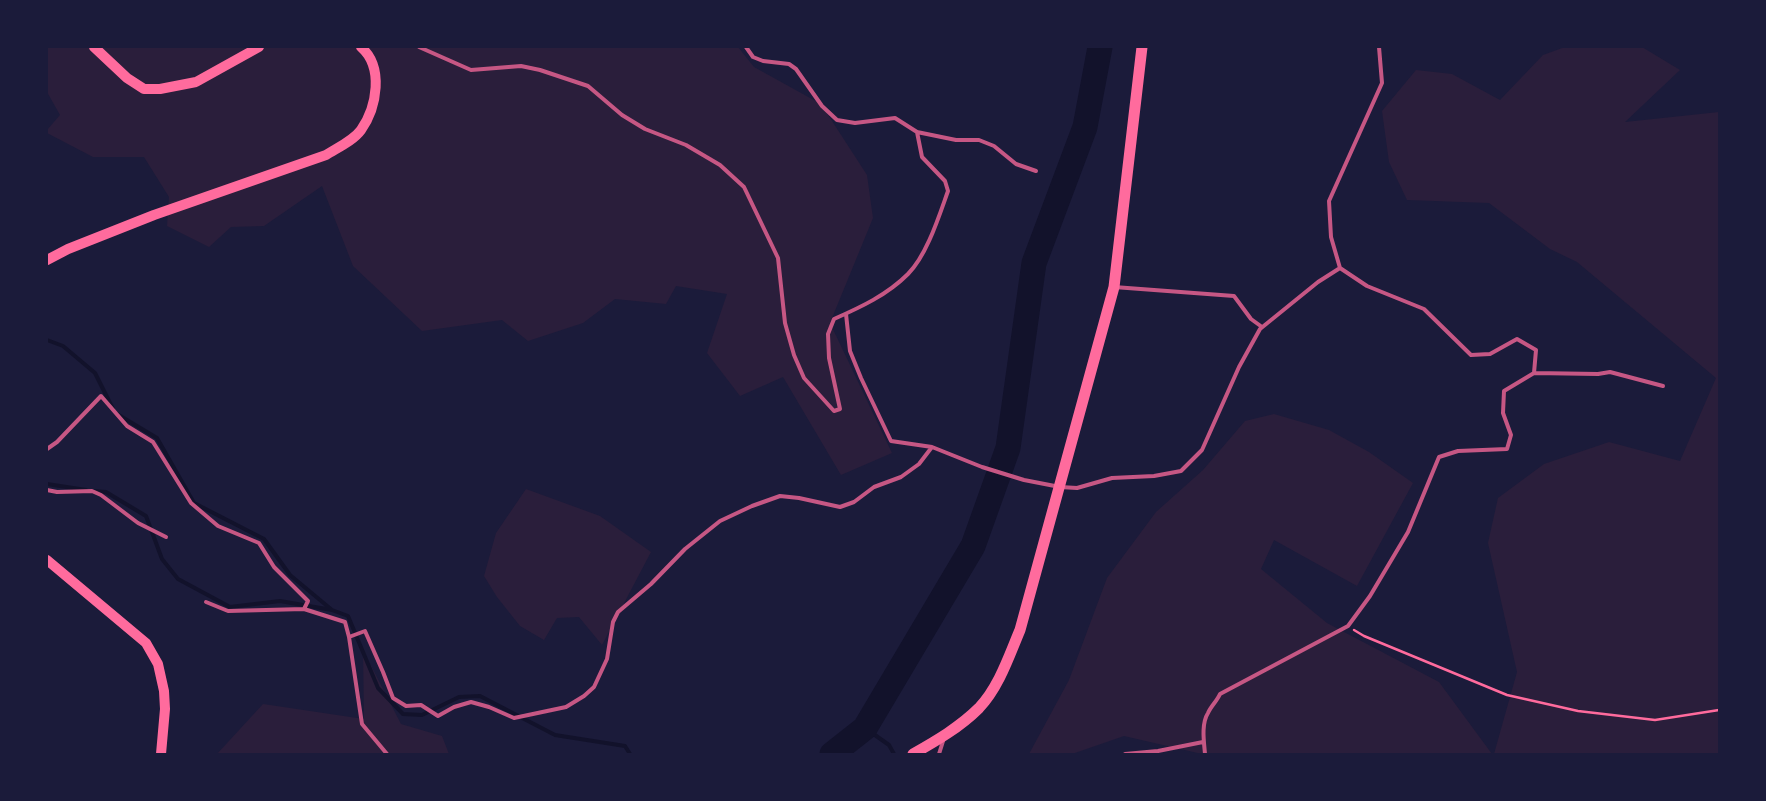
<!DOCTYPE html>
<html>
<head>
<meta charset="utf-8">
<style>
  body { margin:0 }
  #map { position:relative; width:1766px; height:801px; overflow:hidden; background:#1b1b3a; font-family:"Fira Sans Condensed",sans-serif }
  canvas { display:block }
  .frame { position:absolute; inset:0; border:48px solid #1b1b3a; pointer-events:none }
</style>
</head>
<body>
<div id="map">
<canvas width="1766" height="801"></canvas>
<div class="frame"></div>
</div>
<script>
const ctx = document.querySelector('canvas').getContext('2d');
ctx.lineJoin = 'round';
function paint(path, color) { ctx.fillStyle = color; ctx.fill(path, 'evenodd'); }
function strokePath(path, color, width, dash) { ctx.strokeStyle = color; ctx.lineWidth = width; ctx.lineCap = dash ? 'butt' : 'round'; ctx.setLineDash(dash || []); ctx.stroke(path); }
const green = new Path2D(`
  M47 47H738L754 67 821 104 867 175 873 218 830 323 892 453 841 475 783 377 740 396 707 353 727 294 676 286 666 304 615 299 583 323 528 341 502 320 422 331 353 266 322 186 264 226 231 227 209 247 167 226 169 197 144 157H93L47 133V130L60 115 47 92Z
  M1565 47H1642L1680 70 1625 122 1719 112V754H1494L1517 672 1488 543 1498 498 1544 464 1609 442 1680 461 1716 378 1577 262 1550 249 1489 203 1407 200 1389 162 1382 111 1416 70 1452 74 1500 100 1543 55Z
  M1274 414 1329 430 1369 452 1413 483 1357 586 1274 540 1261 569 1327 623 1439 682 1492 754H1202L1124 736 1072 754H1029L1069 680 1107 578 1156 512 1203 470 1245 421Z
  M526 489 600 516 651 552 602 645 579 617 557 618 544 640 520 626 497 597 484 576 496 533Z
  M363 650 401 724 442 736 449 754H217L263 704 364 719Z`);
const stream = new Path2D(`
  M47 340 63 346 95 373 113 409
  M117 414 157 438 194 503 264 539 290 575 332 610
  M47 484 86 490
  M93 491 106 492 146 516 162 559 178 579 230 607 280 601 332 610 348 616 378 688 403 714 422 715 459 697 480 696 555 735 625 746 630 754
  M865 728 889 745 894 754`);
const river = new Path2D(`
  M832 754 865 728 973 546 1008 448 1034 263 1085 127 1100 47`);
const path = new Path2D(`
  M1354 630 1364 636 1507 695 1578 711 1655 720 1719 710`);
const minor = new Path2D(`
  M419 47 471 70 521 66 540 70 588 86 622 115 645 129 686 145 720 165 744 187 778 258 785 323 794 355 804 378 834 411 840 409 829 358 828 334 834 319C861 307 887 295 908 274 927 255 939 216 948 191L945 181 922 157 917 132
  M746 47 753 57 763 61 789 64 796 69 822 106 837 120 855 123 895 118 917 132 956 140H979L994 146 1016 164 1036 171
  M1379 47 1382 83 1329 201 1331 237 1340 268 1367 286 1424 309 1471 355 1490 354 1517 339 1536 350 1534 373
  M1114 287 1234 296 1251 319 1262 327
  M846 314 850 351 861 378 891 441 932 447 982 467 1024 480 1060 487 1077 488 1112 478 1154 476 1181 471 1202 450 1239 367 1260 329 1318 282 1340 268
  M47 449 57 442 101 396 127 426 153 442 191 503 218 526 259 543 274 567 308 601 304 609
  M47 490 57 492 92 491 101 495 138 523 166 537
  M206 602 228 611 304 609 345 622 349 637 362 724 387 754
  M349 637 365 631 383 672 393 698 406 706 421 705 438 716 454 707 471 702 489 707 514 718 566 707 584 696 594 687 607 659 613 622 618 612 651 584 685 549 720 521 752 506 780 496 799 498 840 507 854 502 874 487 901 477 919 464 932 447
  M939 754 944 738
  M1125 754 1158 751 1203 742
  M1205 754C1204 742 1201 724 1208 713 1211 706 1217 701 1220 694L1348 626 1370 596 1408 532 1439 457 1458 451 1507 449 1511 435 1503 413 1504 391 1534 373 1598 374 1610 372 1663 386`);
const primary = new Path2D(`
  M94 47 127 78 144 89H160L196 82 259 47
  M47 260 68 249 154 215 326 155C337 148 353 141 361 130 377 107 384 67 361 47
  M47 560 146 643 158 664 164 691 165 709 161 754`);
const trunk = new Path2D(`
  M913 754C936 741 960 727 979 708 999 687 1009 656 1020 630L1114 287 1142 47`);
paint(green, '#2a1e3b');
strokePath(stream, '#12122b', 4);
strokePath(river, '#12122b', 25);
strokePath(path, '#ff6b9d', 2.5);
strokePath(minor, '#c65784', 4);
strokePath(primary, '#ff6b9d', 10);
strokePath(trunk, '#ff6b9d', 11);
</script>
</body>
</html>
